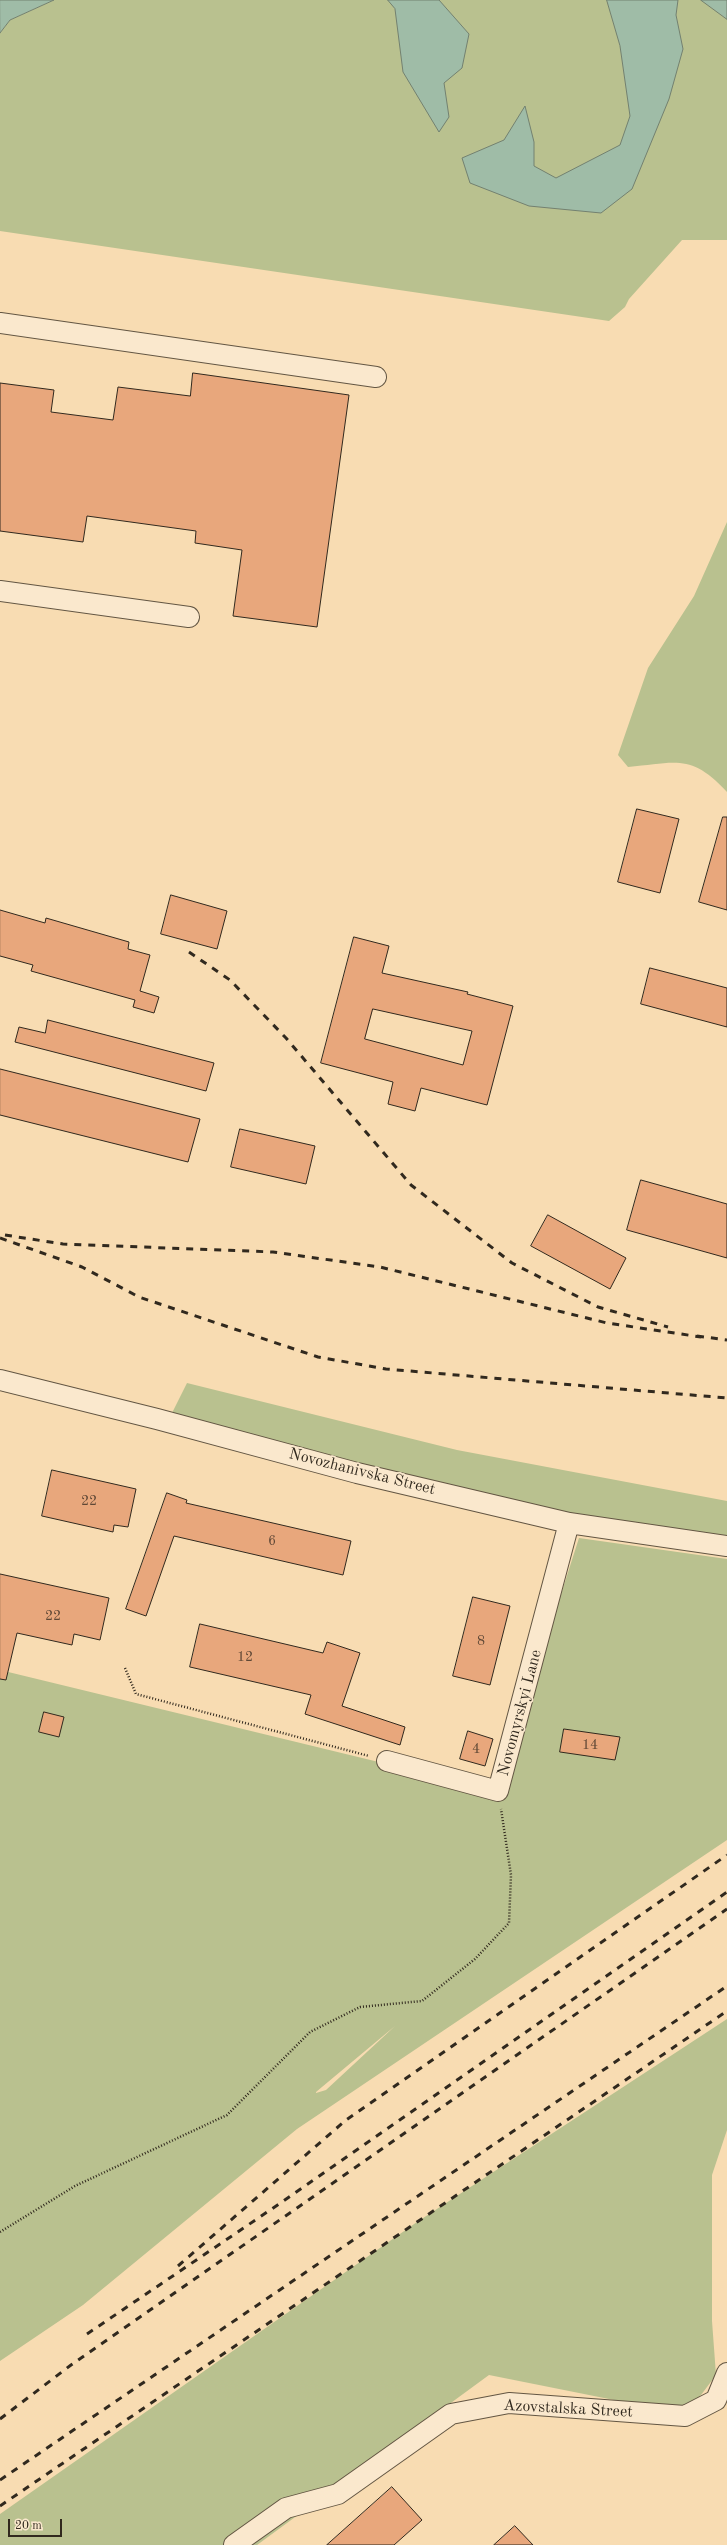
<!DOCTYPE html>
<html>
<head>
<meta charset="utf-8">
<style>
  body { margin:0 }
  #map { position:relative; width:727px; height:2545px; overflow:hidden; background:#f8dcb2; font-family:"Old Standard TT",serif }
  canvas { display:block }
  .scale { position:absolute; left:8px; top:2519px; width:54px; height:18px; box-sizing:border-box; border:2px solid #31291e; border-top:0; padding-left:5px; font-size:12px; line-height:14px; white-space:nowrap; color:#31291e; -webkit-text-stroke:3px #fae8cd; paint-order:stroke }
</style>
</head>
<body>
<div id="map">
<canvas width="727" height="2545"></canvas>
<div class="scale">20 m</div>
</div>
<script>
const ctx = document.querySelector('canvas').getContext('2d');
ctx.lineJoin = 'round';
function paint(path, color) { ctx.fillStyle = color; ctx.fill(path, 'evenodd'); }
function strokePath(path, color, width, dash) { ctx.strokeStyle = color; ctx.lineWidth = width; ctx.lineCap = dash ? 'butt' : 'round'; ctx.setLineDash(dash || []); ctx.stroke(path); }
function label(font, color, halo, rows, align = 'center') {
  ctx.font = font + ' "Old Standard TT",serif'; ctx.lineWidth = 3.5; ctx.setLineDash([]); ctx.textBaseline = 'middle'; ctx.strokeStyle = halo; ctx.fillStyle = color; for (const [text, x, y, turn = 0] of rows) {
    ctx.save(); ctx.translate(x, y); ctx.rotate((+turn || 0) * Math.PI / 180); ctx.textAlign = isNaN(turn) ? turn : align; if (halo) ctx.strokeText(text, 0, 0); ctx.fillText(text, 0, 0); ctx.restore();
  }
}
const green = new Path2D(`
  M54 0H727V240H682L629 299 625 307 609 321 0 231V33L10 20Z
  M727 522V792C691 753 676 763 628 767L618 755 648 668 694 596Z
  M187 1383 457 1450 727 1501V1546L569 1523 171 1415Z
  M579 1538 727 1559V1840L297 2129 83 2305 0 2361V1670L498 1791ZM395 2026 326 2090 316 2093V2092Z
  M727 2019V2130L712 2175V2321L716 2375 701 2395 686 2409 629 2403 489 2375 257 2545H0V2514L417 2222Z`);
const water = new Path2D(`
  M0 0H54L10 20 0 33Z
  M388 0H439L469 34 462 68 444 83 449 117 439 132 403 72 395 9Z
  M607 0H678L676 15 683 49 669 99 632 189 601 213 529 206 470 183 462 158 504 140 525 106 534 142V166L556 178 620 145 630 116 620 46Z
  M701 0H727V19Z`);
const building = new Path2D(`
  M193 373 349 395 317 627 233 616 242 550 195 543 196 531 87 516 83 542 0 531V383L54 390 51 412 113 420 118 387 190 396Z
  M637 809 679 819 660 893 618 882Z
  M723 817H727V910L699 902Z
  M171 895 227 911 217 949 161 934Z
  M0 910 45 923 46 918 129 942 128 949 150 955 140 991 159 997 154 1013 133 1007 135 1000 31 971 33 965 0 956Z
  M354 937 389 946 382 973 468 992 467 994 513 1006 487 1105 421 1088 415 1111 388 1104 393 1082 321 1063ZM373 1009 472 1031 463 1065 365 1039Z
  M650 968 727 988V1027L641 1004Z
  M48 1020 214 1063 206 1091 15 1042 19 1027 45 1033Z
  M0 1069 200 1119 188 1162 0 1115Z
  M240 1129 315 1146 306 1184 231 1167Z
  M641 1180 727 1204V1258L627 1230Z
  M548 1215 626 1258 610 1289 531 1246Z
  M52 1470 136 1489 128 1527 114 1525 113 1532 42 1516Z
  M167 1493 187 1500 186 1503 351 1541 343 1575 174 1536 146 1616 126 1609Z
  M0 1574 109 1598 100 1640 74 1634 72 1645 17 1633 6 1680 0 1679Z
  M473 1597 510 1606 490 1685 453 1676Z
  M200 1624 323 1653 327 1642 360 1653 342 1706 405 1727 400 1745 305 1714 311 1695 190 1667Z
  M44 1712 64 1717 59 1737 39 1732Z
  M564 1729 620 1737 615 1760 560 1752Z
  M468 1731 493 1739 485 1766 460 1759Z
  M392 2487 422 2520 394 2545H327Z
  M515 2526 533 2545H494Z`);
const path = new Path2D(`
  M125 1668 136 1694 369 1756
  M0 2232 75 2186 227 2115 310 2032 360 2007 422 2001 475 1959 509 1923 511 1875 501 1809`);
const minor = new Path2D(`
  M0 323 376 377
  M0 591 189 617
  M0 1380 157 1419 357 1473 569 1523 727 1546
  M387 1761 498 1791 569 1523
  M234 2545 286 2508 338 2494 451 2414 509 2403 685 2416 716 2400 727 2373`);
const rail = new Path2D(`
  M189 952 230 980 286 1038 411 1185 512 1263 598 1307 668 1327
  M5 1235 63 1244 273 1252 380 1267 607 1323 701 1337
  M0 1238 82 1267 139 1297 318 1357 386 1369 727 1398
  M697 1336 727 1340
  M178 2266 346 2120 727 1855
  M87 2334 282 2202 727 1892
  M0 2419 71 2365 727 1909
  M0 2480 727 1986
  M0 2506 727 2011`);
const numberNames = [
  ["22",89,1501],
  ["6",272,1541],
  ["22",53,1616],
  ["8",481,1641],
  ["12",245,1657],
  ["14",590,1745],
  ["4",476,1749]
];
const streetNames = [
  ["Novozhanivska Street",362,1472,14],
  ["Novomyrskyi Lane",520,1713,-75],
  ["Azovstalska Street",568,2409,3]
];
paint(green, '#b9c18f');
paint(water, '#9fbca7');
strokePath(water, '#738170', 1);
paint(building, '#e8a77c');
strokePath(building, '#31291e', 1);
strokePath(minor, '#635643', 22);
strokePath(path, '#31291e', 2.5, [1, 2]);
strokePath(minor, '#fae8cd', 20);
strokePath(rail, '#31291e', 3, [7, 7]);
label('14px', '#5f4836', null, numberNames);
label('16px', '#31291e', '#fae8cd', streetNames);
</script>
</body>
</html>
